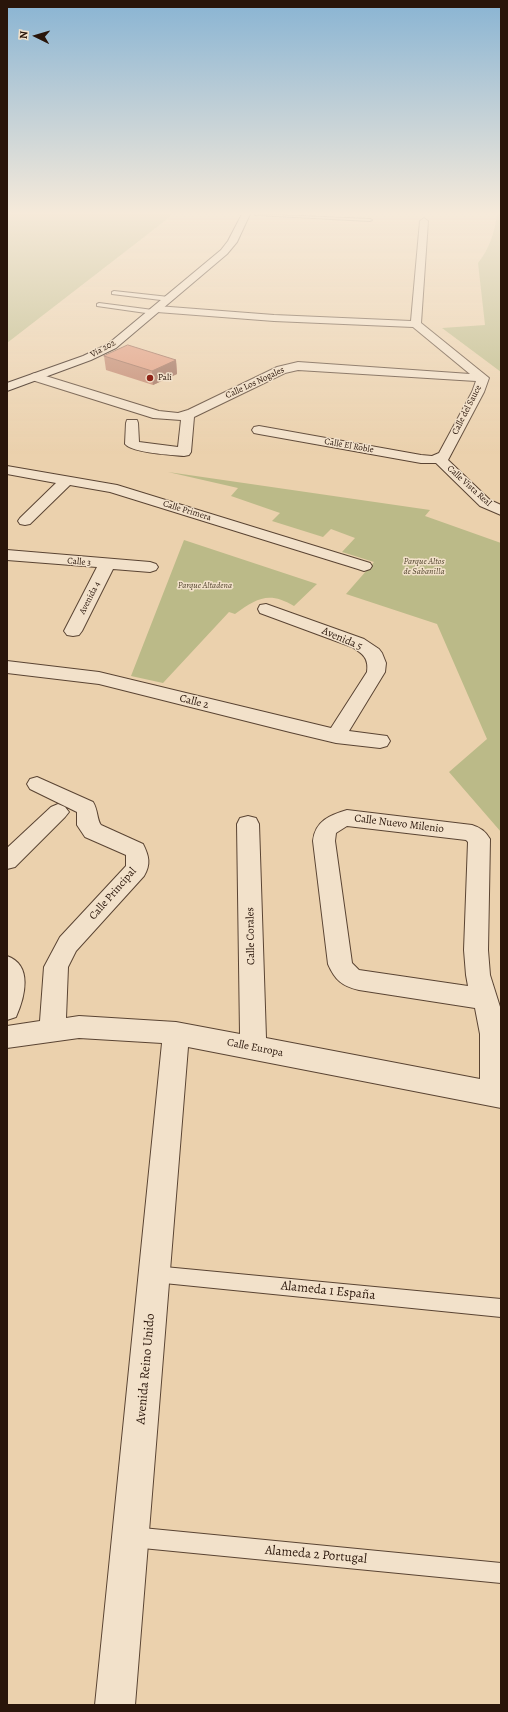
<!DOCTYPE html>
<html>
<head>
<meta charset="utf-8">
<style>
  body { margin:0 }
  #map { position:relative; width:508px; height:1712px; overflow:hidden; background:#ebd1ad; font-family:Alegreya,serif }
  canvas { display:block }
  .frame { position:absolute; inset:0; border:8px solid #29150a; pointer-events:none }
  .north { position:absolute; left:16px; top:16px; width:40px; height:40px; -webkit-text-stroke:3px #f2e1ca; paint-order:stroke; rotate:275deg; font-size:11px; font-weight:700; line-height:16px; text-align:center; color:#29150a }
  .north::after { content:''; display:block; margin:auto; width:14px; height:18px; background:#29150a; clip-path:polygon(50% 0,100% 100%,50% 72%,0 100%) }
</style>
</head>
<body>
<div id="map">
<canvas width="508" height="1712"></canvas>
<div class="frame"></div>
<div class="north">N</div>
</div>
<script>
const ctx = document.querySelector('canvas').getContext('2d');
ctx.lineJoin = 'round';
function paint(path, color) { ctx.fillStyle = color; ctx.fill(path, 'evenodd'); }
function strokePath(path, color, width, dash) { ctx.strokeStyle = color; ctx.lineWidth = width; ctx.lineCap = dash ? 'butt' : 'round'; ctx.setLineDash(dash || []); ctx.stroke(path); }
function label(font, color, halo, rows, align = 'center') {
  ctx.font = font + ' Alegreya,serif'; ctx.lineWidth = 3; ctx.setLineDash([]); ctx.textBaseline = 'middle'; ctx.strokeStyle = halo; ctx.fillStyle = color; for (const [text, x, y, turn = 0] of rows) {
    ctx.save(); ctx.translate(x, y); ctx.rotate((+turn || 0) * Math.PI / 180); ctx.textAlign = isNaN(turn) ? turn : align; if (halo) ctx.strokeText(text, 0, 0); ctx.fillText(text, 0, 0); ctx.restore();
  }
}
const green = new Path2D(`
  M7 214H171L170 217 7 343Z
  M497 214H501V372L442 328 485 325 478 263C489 250 495 231 497 214Z
  M168 472 430 510 425 516 501 543V832L449 772 487 739 437 624 346 594 374 562 342 552 355 538 331 529 323 537 272 521 280 513 231 496 238 488Z
  M184 540 317 584 294 606C269 591 257 598 235 614L229 612 163 683 131 676Z`);
const service = new Path2D(`
  M254 214 370 219 372 220 370 221 256 215Z
  M114 291 169 297 172 299 169 301 112 294V292Z
  M99 303 153 310 156 312 153 314 97 306V304Z
  M154 1266 501 1299V1317L154 1282 148 1280 146 1274 148 1268Z
  M132 1527 501 1563V1583L132 1547 125 1544 122 1537 125 1530Z`);
const minor = new Path2D(`
  M424 218 428 221 421 323 489 378 484 392 448 460 490 500 501 505V515L480 506 436 463H421L259 434 254 433 252 430 254 427 259 426 421 455 432 456 439 453 472 392 476 381 298 370 285 373 194 417 191 452 189 455 184 456C172 455 132 453 125 444L126 423 127 420H137L138 423 139 442 178 447 181 420 153 418 32 380 30 377 32 374 36 373 159 411 178 413 188 410 277 367 298 362 470 374 413 327 274 321 157 312 152 309 157 306 274 315 411 321 420 221Z
  M7 466 117 485 370 563 372 566 370 569 364 571 358 569 110 492 70 485 30 524 25 525 20 524 18 521 20 518 56 483 7 474Z
  M7 550 150 562 156 564 158 567 156 570 150 572 113 569 82 631 79 635 73 636 67 635 64 631 97 567 7 560Z
  M266 604 364 639 379 649 382 653 386 663 385 672 349 731 387 736 390 741 387 746 380 748 336 743 290 732 99 684 7 673V661L99 672 331 728 367 672C369 658 363 654 352 647L260 613 258 609 260 605Z
  M37 777 93 802C98 810 97 820 101 825L143 844C149 856 151 864 144 876L76 951 68 967 66 1018 79 1016 176 1022 240 1034 237 824 240 818 248 816 256 818 259 824 266 1038 480 1079V1034L475 1008 359 990C342 986 335 980 328 964L313 841C315 821 330 815 347 810L472 825C481 828 485 831 490 839L488 950 490 975 501 1010V1108L188 1047 135 1705H95L162 1043 79 1038 7 1048V1026L40 1021 44 967 60 937 126 866V855L85 837 77 825V812L30 789 27 784 30 779ZM347 826 466 840 468 842 464 950 466 975 468 986 359 970 352 963 335 841 336 833Z
  M58 804 65 807 69 812 65 817 15 867 7 869V848L51 807Z
  M7 956C33 965 25 997 16 1017L7 1020Z`);
const secondary = new Path2D(`
  M242 214H250L237 242 227 254 116 348 91 360 7 391V383L83 356 108 344 221 250 228 241Z`);
const wall = new Path2D(`
  M104 356 176 360 177 374 153 385 106 370Z`);
const shadedWall = new Path2D(`
  M176 360 177 374 153 385 152 371Z`);
const building = new Path2D(`
  M128 345 176 360 152 371 104 356Z`);
const markers = [
  [150,378,4,"#8f2418"]
];
const farStreetnames = [
  ["Vía 202",103,349,-29],
  ["Calle Los Nogales",255,383,-25],
  ["Calle del Sauce",467,410,-63],
  ["Calle El Roble",349,446,10],
  ["Calle Vista Real",469,486,42],
  ["Calle Primera",187,511,17],
  ["Calle 3",79,562,5],
  ["Avenida 4",90,598,-63]
];
const farPoinames = [
  ["Palí",158,378]
];
const farParknames = [
  ["Parque Altos",424,562],
  ["de Sabanilla",424,572],
  ["Parque Altadena",205,586]
];
const streetNames = [
  ["Avenida 5",342,639,23],
  ["Calle 2",194,702,14],
  ["Calle Nuevo Milenio",399,824,7],
  ["Calle Principal",113,894,-49],
  ["Calle Corales",251,936,-91],
  ["Calle Europa",255,1048,11]
];
const nearStreetnames = [
  ["Alameda 1 España",328,1291,6],
  ["Avenida Reino Unido",146,1369,-85],
  ["Alameda 2 Portugal",316,1555,5]
];
paint(green, '#bbba88');
strokePath(service, '#5a4433', 2);
strokePath(minor, '#5a4433', 2);
strokePath(secondary, '#29150a', 2);
paint(service, '#f2e1ca');
paint(minor, '#f2e1ca');
paint(secondary, '#f2e1ca');
paint(wall, '#c0846c');
paint(shadedWall, '#9c6b58');
paint(building, '#df997d');
strokePath(building, '#9c6b58', 1);
const sky = ctx.createLinearGradient(0, 0, 0, 454);
sky.addColorStop(0, '#89b4d3');
sky.addColorStop(0.47, '#f6eada');
sky.addColorStop(1, '#f6eada00');
ctx.fillStyle = sky;
ctx.fillRect(0, 0, 508, 454);
for (const [x, y, r, color] of markers) { const dot = new Path2D(); dot.arc(x, y, r, 0, 2 * Math.PI); ctx.fillStyle = color; ctx.fill(dot); strokePath(dot, '#f2e1ca', 1.5); }
label('9px', '#29150a', '#f2e1ca', farStreetnames);
label('9px', '#29150a', '#f2e1ca', farPoinames, 'left');
label('italic 9px', '#554730', '#f2e1ca', farParknames);
label('11px', '#29150a', '#f2e1ca', streetNames);
label('13px', '#29150a', '#f2e1ca', nearStreetnames);
</script>
</body>
</html>
